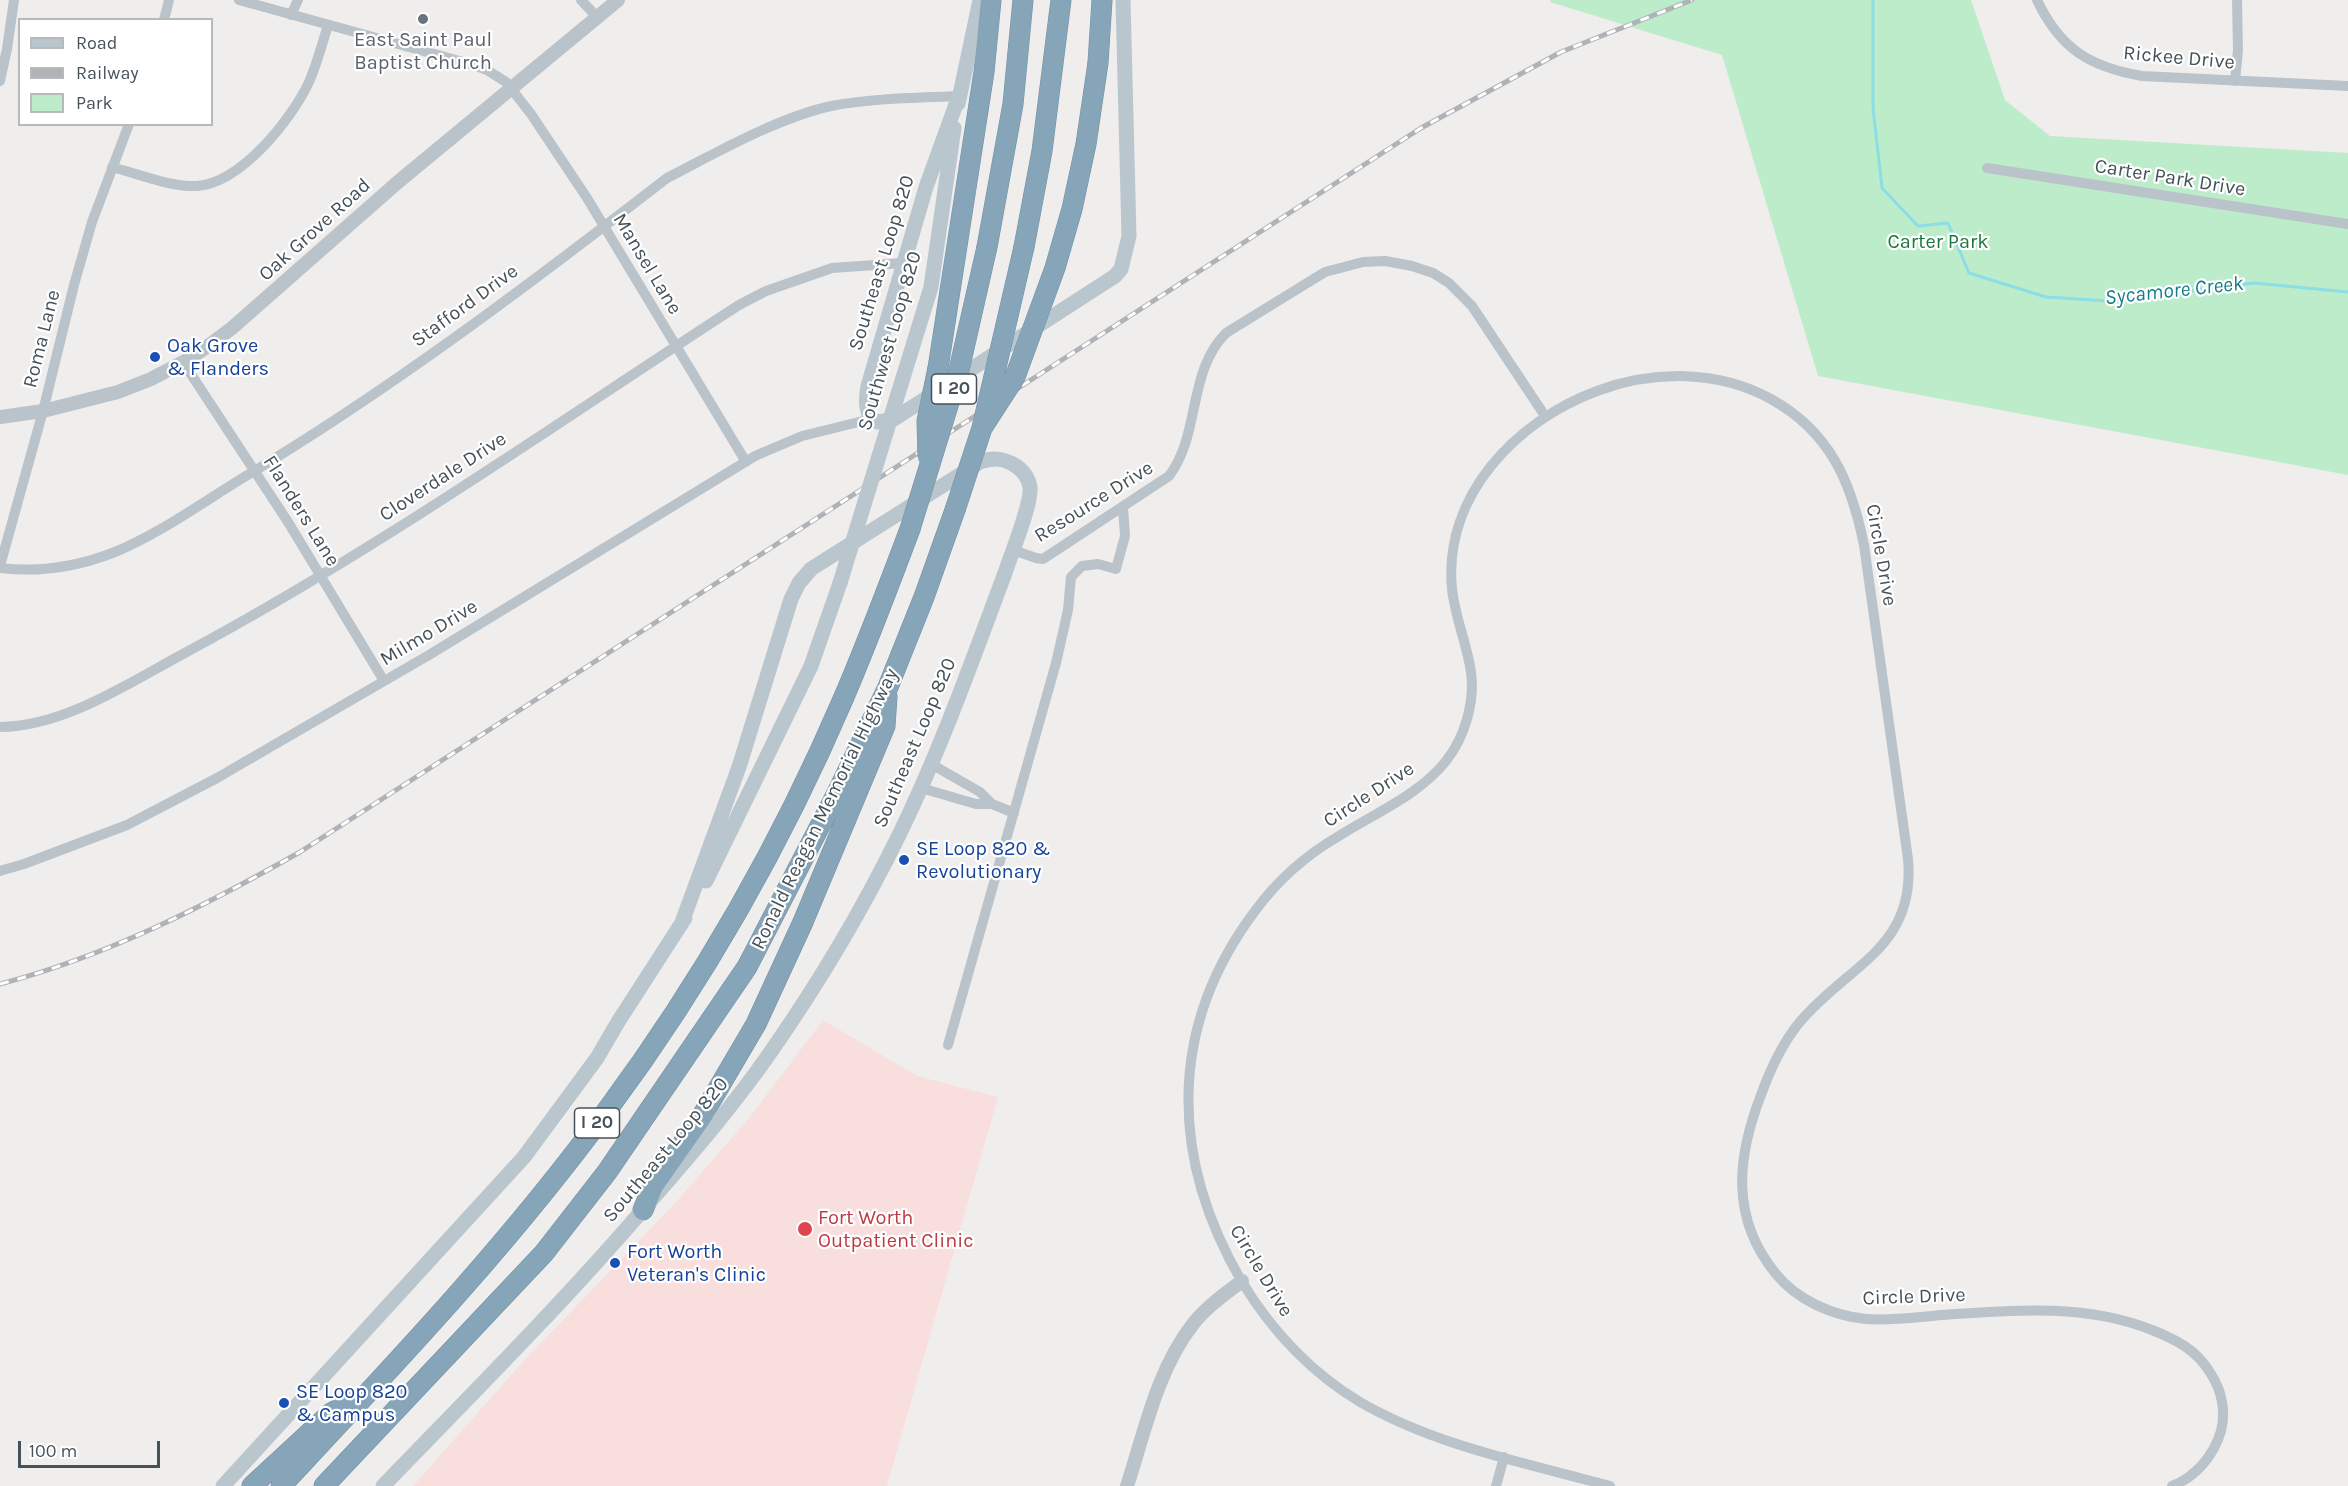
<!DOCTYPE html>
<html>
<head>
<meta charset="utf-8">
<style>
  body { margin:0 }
  #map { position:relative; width:2348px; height:1486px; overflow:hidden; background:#f0eded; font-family:Karla,sans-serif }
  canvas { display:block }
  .legend { position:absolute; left:18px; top:18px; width:195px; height:108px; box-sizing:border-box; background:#fff; border:2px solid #b5babd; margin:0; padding:8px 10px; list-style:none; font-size:18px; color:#465259 }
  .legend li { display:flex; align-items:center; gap:12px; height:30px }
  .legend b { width:30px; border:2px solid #b5babd }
  .scale { position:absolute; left:18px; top:1441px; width:142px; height:27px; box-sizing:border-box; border:3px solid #465259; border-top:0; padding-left:8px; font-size:18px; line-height:21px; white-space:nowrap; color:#465259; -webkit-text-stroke:4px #fff; paint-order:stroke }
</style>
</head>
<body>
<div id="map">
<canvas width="2348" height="1486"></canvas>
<ul class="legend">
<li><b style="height:8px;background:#b9c6ce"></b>Road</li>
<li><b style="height:8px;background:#afb3b7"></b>Railway</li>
<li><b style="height:16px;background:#bdecca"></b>Park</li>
</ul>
<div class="scale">100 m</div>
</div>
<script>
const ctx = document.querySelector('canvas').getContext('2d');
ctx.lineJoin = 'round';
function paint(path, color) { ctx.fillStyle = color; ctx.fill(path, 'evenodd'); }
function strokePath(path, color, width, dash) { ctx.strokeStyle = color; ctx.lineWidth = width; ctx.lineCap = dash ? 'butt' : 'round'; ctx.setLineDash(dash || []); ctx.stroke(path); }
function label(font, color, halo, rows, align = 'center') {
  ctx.font = font + ' Karla,sans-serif'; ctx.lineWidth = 4.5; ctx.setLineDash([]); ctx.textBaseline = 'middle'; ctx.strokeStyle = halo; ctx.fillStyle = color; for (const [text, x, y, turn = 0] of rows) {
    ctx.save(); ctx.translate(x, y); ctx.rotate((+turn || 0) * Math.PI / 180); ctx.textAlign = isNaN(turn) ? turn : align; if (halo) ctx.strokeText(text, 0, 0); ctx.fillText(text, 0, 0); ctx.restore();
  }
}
const medical = new Path2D(`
  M823 1020 917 1076 998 1097 887 1486H413L520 1365 677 1201 750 1117Z`);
const green = new Path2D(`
  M1551 0H1971L2005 100 2050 136 2348 153V475L1818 376 1722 55 1550 2Z`);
const stream = new Path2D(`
  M1873 0V108L1882 188 1918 226 1948 223 1969 273 2046 297 2109 301 2254 283 2348 292`);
const minor = new Path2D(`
  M239 0 474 65 487 70 506 82 531 114 587 198 746 462
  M581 0 597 17
  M2037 0C2060 49 2090 67 2142 76L2348 86
  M291 15 298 0
  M164 20 169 0
  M0 81 7 49 14 0
  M2235 81 2238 50 2237 0
  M112 167C138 174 170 187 197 186 241 183 292 119 309 82 317 64 322 44 328 25
  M1987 168 2348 224
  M183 362 288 522 384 681
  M1013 550 1036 558 1043 559 1169 476C1201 434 1187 372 1226 333L1325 272 1363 262 1385 261 1412 266 1433 273 1449 283 1472 306 1545 416
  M0 566 43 411 74 285 92 222 129 124
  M0 568C41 573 77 567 115 552 157 535 202 503 241 479 390 390 530 284 667 178 716 153 777 118 831 106 873 98 917 98 959 96
  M0 727C63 727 129 683 183 654 376 551 555 424 739 305L766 291 832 268 903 263
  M931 764 980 792 992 804
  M921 788 976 804H992L1014 813
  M0 871 24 864 127 825 217 778 429 655 755 456 802 436 871 419
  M948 1045 1056 663 1068 610 1071 577 1082 566 1098 564 1116 569 1125 536 1123 507
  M1496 1486 1504 1457
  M1610 1486C1526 1463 1436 1446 1360 1402 1310 1372 1272 1331 1242 1282 1170 1159 1167 1028 1255 911 1277 881 1306 855 1339 836 1375 813 1419 795 1446 761 1465 737 1475 702 1471 672 1467 644 1455 617 1452 589 1443 496 1516 421 1597 391 1654 370 1718 370 1771 399 1830 432 1851 481 1864 545L1908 859C1916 949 1847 965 1799 1023 1782 1044 1770 1070 1761 1095 1737 1157 1730 1218 1776 1274 1797 1300 1833 1316 1866 1319 1891 1321 1917 1317 1942 1315 2011 1310 2086 1303 2152 1330 2177 1340 2197 1350 2211 1374 2222 1391 2226 1412 2221 1431 2214 1455 2196 1477 2172 1486`);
const tertiary = new Path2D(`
  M0 417 43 411 118 392 151 379 193 357 232 328 398 182 618 0
  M1127 1486C1145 1431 1157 1370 1193 1324 1206 1307 1225 1294 1242 1281`);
const secondary = new Path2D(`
  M959 96 926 187 868 386C866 399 865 407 871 419L878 422 894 419 1115 276 1121 269 1129 236 1123 0
  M958 104 980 0
  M898 394 931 287 954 128
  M706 881 811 666 840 583
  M223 1486 524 1157 597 1058 618 1022 685 918
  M383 1486C470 1396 559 1307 641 1212 686 1160 731 1109 770 1053 818 984 863 909 900 833 941 749 972 661 1005 573 1011 554 1032 504 1030 487 1028 476 1021 468 1011 463 1000 458 992 458 980 462L811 569 799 583 791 599 739 767 681 925`);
const motorway = new Path2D(`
  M1098 63 1102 0
  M987 247 1013 104 1023 0
  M1024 247 1042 151 1061 0
  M938 368 984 72 991 0
  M643 1210 653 1186 702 1116 756 1024 803 922 885 726 887 696
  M252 1486 331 1413 355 1400
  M281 1486C395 1364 510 1243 608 1109 702 982 782 842 844 697 868 641 889 585 910 529
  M324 1486 544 1253 607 1172 747 967 837 793 888 687 924 597 955 510`);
const rail = new Path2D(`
  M0 984C107 956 205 906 300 852L1421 128 1561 52 1692 0`);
const secondaryBridge = new Path2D(`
  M840 583 898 394`);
const motorwayBridge = new Path2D(`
  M982 428 1015 377 1055 268 1072 209 1086 144 1098 63
  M928 457 927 421 938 368
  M955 510 982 428 1024 247
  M910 529 959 370 987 247`);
const markers = [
  [423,19,6,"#6b7280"],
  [155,357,6,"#1a4fb4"],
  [904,860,6,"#1a4fb4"],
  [805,1229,8,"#e0444e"],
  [615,1263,6,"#1a4fb4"],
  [284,1403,6,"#1a4fb4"]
];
const shields = [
  [954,389,45],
  [597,1123,45]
];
const shieldNames = [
  ["I 20",954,389],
  ["I 20",597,1123]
];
const worshipNames = [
  ["East Saint Paul",423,40],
  ["Baptist Church",423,63]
];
const streetNames = [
  ["Rickee Drive",2179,58,5],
  ["Carter Park Drive",2170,178,9],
  ["Oak Grove Road",315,230,-42],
  ["Southeast Loop 820",882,263,-73],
  ["Mansel Lane",647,264,59],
  ["Stafford Drive",465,306,-36],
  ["Roma Lane",42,339,-76],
  ["Southwest Loop 820",890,341,-74],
  ["Cloverdale Drive",443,477,-33],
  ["Resource Drive",1094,502,-32],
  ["Flanders Lane",301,511,58],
  ["Circle Drive",1881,555,80],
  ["Milmo Drive",429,633,-31],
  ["Southeast Loop 820",915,743,-67],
  ["Circle Drive",1369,795,-33],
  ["Ronald Reagan Memorial Highway",825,809,-64],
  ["Southeast Loop 820",666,1150,-50],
  ["Circle Drive",1261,1271,59],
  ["Circle Drive",1914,1297,-2]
];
const parkNames = [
  ["Carter Park",1938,242]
];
const transitNames = [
  ["Oak Grove",167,346],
  ["& Flanders",167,369],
  ["SE Loop 820 &",916,849],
  ["Revolutionary",916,872],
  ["Fort Worth",627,1252],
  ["Veteran's Clinic",627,1275],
  ["SE Loop 820",296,1392],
  ["& Campus",296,1415]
];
const healthNames = [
  ["Fort Worth",818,1218],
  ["Outpatient Clinic",818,1241]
];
const waterNames = [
  ["Sycamore Creek",2174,291,-6]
];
paint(medical, '#f9dede');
paint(green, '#bdecca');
strokePath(stream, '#8cdde6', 3);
strokePath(motorway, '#7290a5', 21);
strokePath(minor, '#b9c3c9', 10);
strokePath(tertiary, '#b9c3c9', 14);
strokePath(secondary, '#b9c6ce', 15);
strokePath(motorway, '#87a5b9', 20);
strokePath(rail, '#afb3b7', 5);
strokePath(rail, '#fff', 3, [9]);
strokePath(motorwayBridge, '#7290a5', 21, []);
strokePath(secondaryBridge, '#b9c6ce', 15);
strokePath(motorwayBridge, '#87a5b9', 20);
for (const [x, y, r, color] of markers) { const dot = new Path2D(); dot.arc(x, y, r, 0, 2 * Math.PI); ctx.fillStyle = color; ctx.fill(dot); strokePath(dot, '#fff', 2); }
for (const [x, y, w] of shields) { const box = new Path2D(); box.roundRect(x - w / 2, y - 15, w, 30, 4.5); ctx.fillStyle = '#fff'; ctx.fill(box); strokePath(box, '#465259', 1.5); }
label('bold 18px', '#465259', null, shieldNames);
label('20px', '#5b616d', '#fff', worshipNames);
label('20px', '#465259', '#fff', streetNames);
label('20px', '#1c763f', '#fff', parkNames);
label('20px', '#164399', '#fff', transitNames, 'left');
label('20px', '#be3a42', '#fff', healthNames, 'left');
label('italic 21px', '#147d89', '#fff', waterNames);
</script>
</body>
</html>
